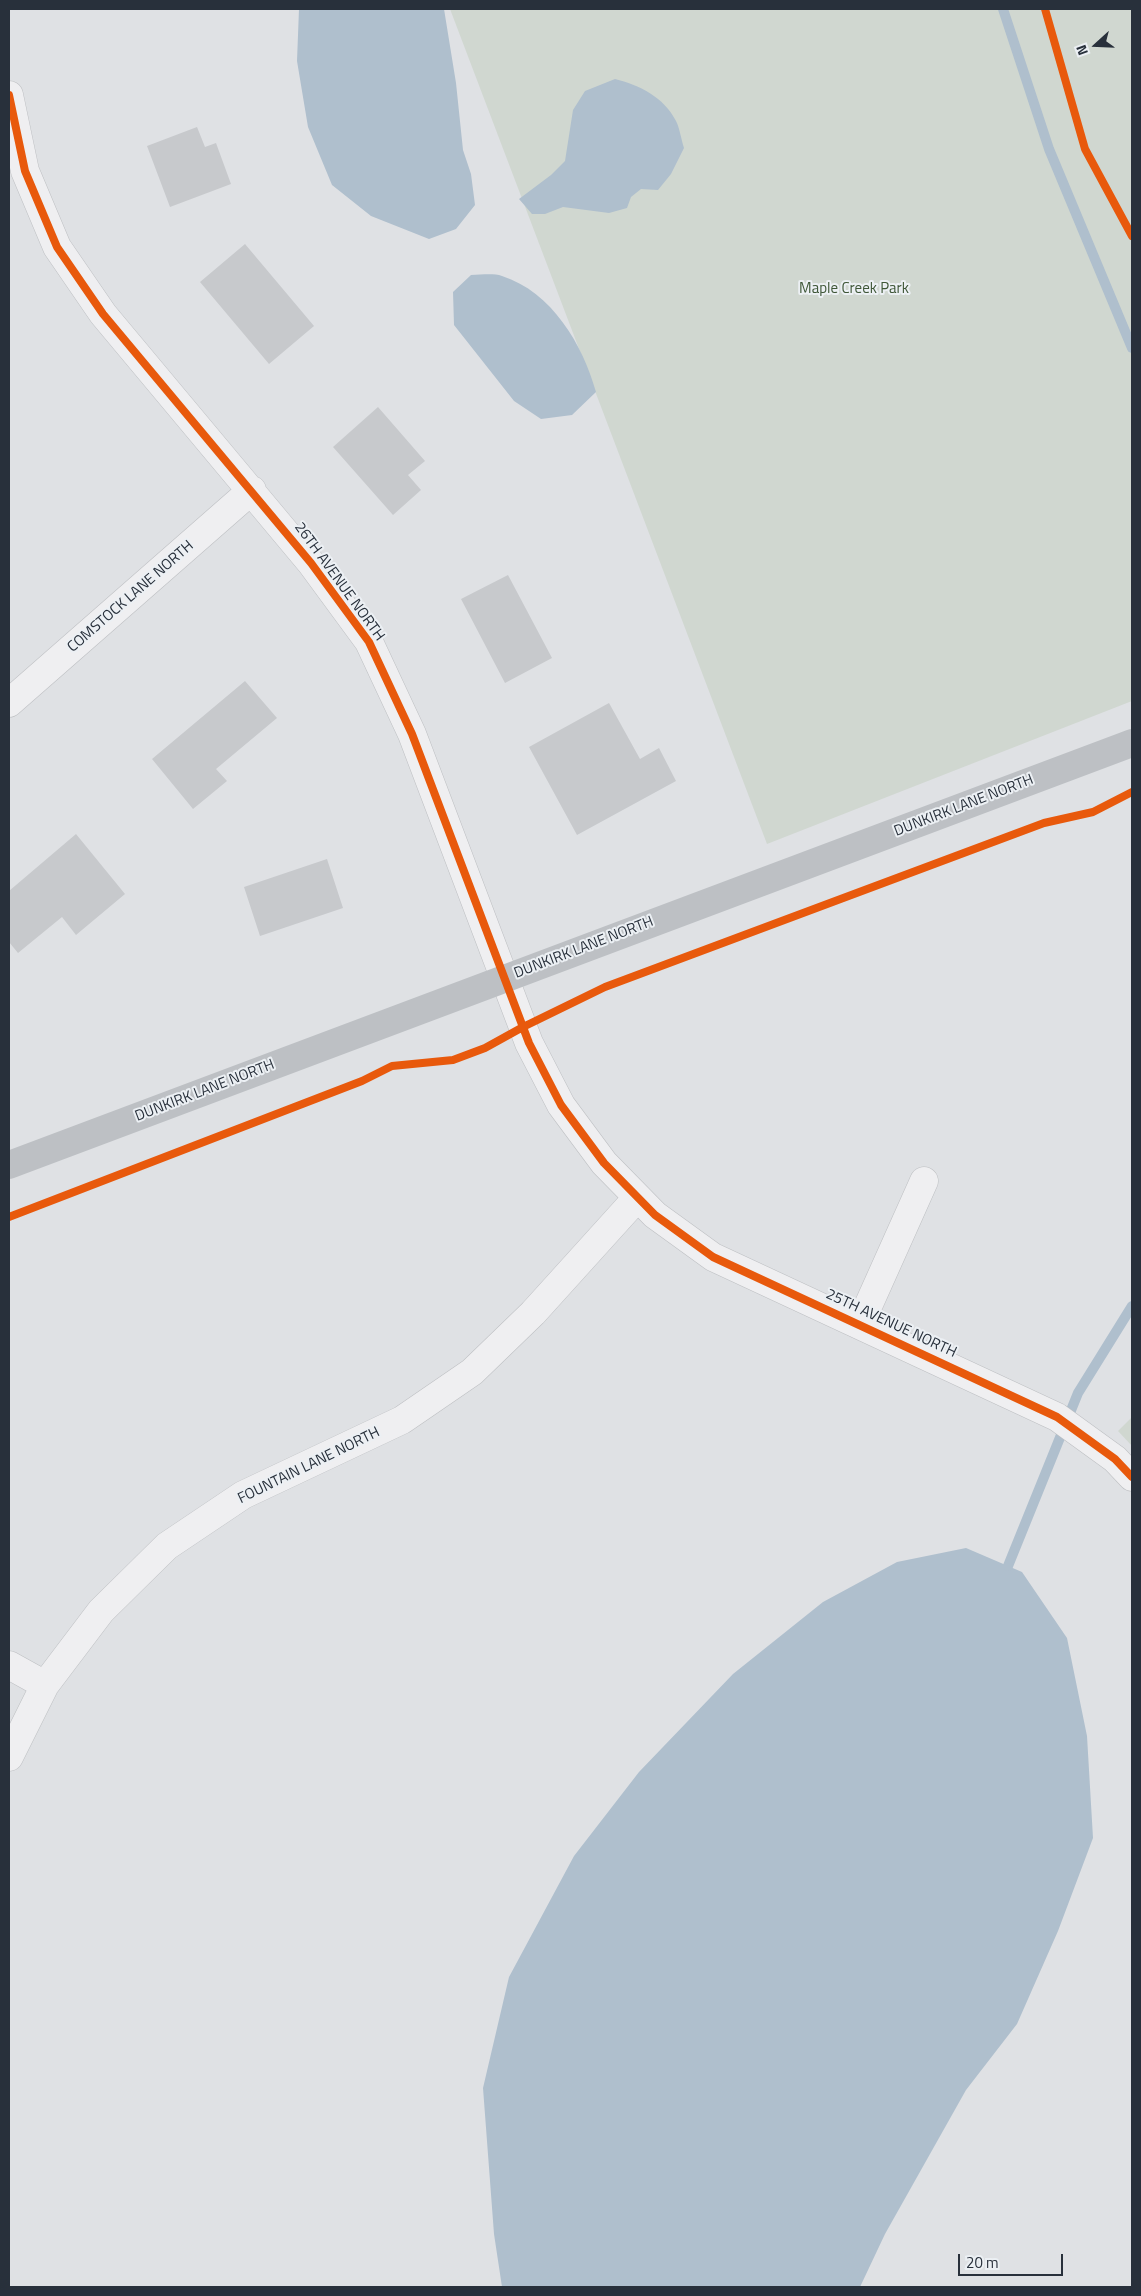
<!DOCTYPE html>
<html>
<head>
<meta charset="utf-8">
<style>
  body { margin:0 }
  #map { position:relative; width:1141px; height:2296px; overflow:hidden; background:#dfe1e4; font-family:"Titillium Web",sans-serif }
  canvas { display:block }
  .frame { position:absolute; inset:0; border:10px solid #28303b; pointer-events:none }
  .north { position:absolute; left:1071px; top:20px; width:50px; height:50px; -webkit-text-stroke:4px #ecf0f4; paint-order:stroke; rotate:250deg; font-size:14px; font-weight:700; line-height:20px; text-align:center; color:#28303b }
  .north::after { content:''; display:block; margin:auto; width:18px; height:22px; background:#28303b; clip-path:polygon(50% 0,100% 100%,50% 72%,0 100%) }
  .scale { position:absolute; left:958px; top:2254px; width:105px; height:22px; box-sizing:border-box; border:2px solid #28303b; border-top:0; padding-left:6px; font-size:15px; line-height:18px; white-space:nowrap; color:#28303b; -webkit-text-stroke:4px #ecf0f4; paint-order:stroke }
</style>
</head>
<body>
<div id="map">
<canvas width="1141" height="2296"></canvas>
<div class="frame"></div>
<div class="north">N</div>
<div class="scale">20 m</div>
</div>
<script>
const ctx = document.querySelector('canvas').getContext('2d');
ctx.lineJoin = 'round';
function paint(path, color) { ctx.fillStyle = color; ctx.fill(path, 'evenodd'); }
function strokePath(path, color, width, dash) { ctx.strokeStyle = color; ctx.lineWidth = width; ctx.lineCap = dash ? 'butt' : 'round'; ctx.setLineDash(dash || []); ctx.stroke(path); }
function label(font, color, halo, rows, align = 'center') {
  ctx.font = font + ' "Titillium Web",sans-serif'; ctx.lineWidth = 4; ctx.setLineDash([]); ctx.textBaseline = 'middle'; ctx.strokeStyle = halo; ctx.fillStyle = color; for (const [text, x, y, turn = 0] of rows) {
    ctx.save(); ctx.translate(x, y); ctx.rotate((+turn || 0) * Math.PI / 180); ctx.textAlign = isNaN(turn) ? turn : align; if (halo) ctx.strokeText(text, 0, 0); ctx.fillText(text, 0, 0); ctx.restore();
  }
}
const green = new Path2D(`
  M450 9H1132V701L767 844Z
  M1132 1417V1446L1118 1431Z`);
const water = new Path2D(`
  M299 9H444L456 83 463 150 471 174 475 205 456 229 429 239 371 216 332 185 308 127 297 61Z
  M615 79C639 85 664 97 676 121 680 129 681 139 684 148L671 174 658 190 641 189 631 197 627 208 609 213 563 207 545 214H532L519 199 551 175 565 161 573 110 585 91Z
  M471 275C481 275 493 273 502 276 552 292 583 345 596 392L572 415 541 419 514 401 454 325 453 292Z
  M966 1548 1022 1572 1067 1638 1087 1736 1093 1838 1058 1931 1017 2024 966 2090 885 2234 860 2287H502L494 2234 483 2088 509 1977 574 1856 639 1772 733 1674 823 1602 897 1562Z`);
const stream = new Path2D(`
  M1003 9 1049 149 1132 348
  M1008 1566 1078 1393 1132 1306`);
const building = new Path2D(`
  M197 127 205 147 216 143 231 184 170 207 147 146Z
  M245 244 314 326 269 364 200 282Z
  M378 407 425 461 408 475 421 490 393 515 333 447Z
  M508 575 552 658 505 683 461 599Z
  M245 681 277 718 216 769 227 781 193 809 152 759Z
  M609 703 640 759 659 748 676 781 577 835 529 747Z
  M76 834 125 894 76 935 62 917 18 953 9 942V891Z
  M327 859 343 908 260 936 244 887Z`);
const street = new Path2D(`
  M9 95 25 171 57 247 103 314 311 563 369 642 412 734 529 1043 561 1105 604 1163 655 1215 713 1257 1057 1417 1115 1459 1132 1477
  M9 703 252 490
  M860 1324 924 1181
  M9 1665 45 1685
  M9 1757 45 1685 101 1611 167 1546 243 1495 402 1420 472 1372 533 1313 637 1198`);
const secondary = new Path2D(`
  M9 1165 1132 743`);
const cycleway = new Path2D(`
  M1045 9 1085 149 1132 236
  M9 95 25 171 57 247 103 314 311 563 369 642 412 734 529 1043 561 1105 604 1163 655 1215 713 1257 1057 1417 1115 1459 1132 1477
  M9 1217 362 1081 392 1066 453 1060 485 1048 523 1027 605 987 1044 823 1093 812 1132 792`);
const parkNames = [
  ["Maple Creek Park",854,289]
];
const streetNames = [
  ["26TH AVENUE NORTH",339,582,54],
  ["COMSTOCK LANE NORTH",131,597,-41],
  ["DUNKIRK LANE NORTH",964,806,-21],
  ["DUNKIRK LANE NORTH",584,948,-21],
  ["DUNKIRK LANE NORTH",205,1091,-21],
  ["25TH AVENUE NORTH",891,1324,25],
  ["FOUNTAIN LANE NORTH",309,1466,-26]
];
paint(green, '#d0d7d0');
paint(water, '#afbfcd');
strokePath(stream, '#afbfcd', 10);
paint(building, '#c7c9cc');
strokePath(street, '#bdbfc2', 29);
strokePath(street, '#efeff1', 28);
strokePath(secondary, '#bdc0c4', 28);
strokePath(cycleway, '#e8590c', 8);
label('15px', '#3e5637', '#ecf0f4', parkNames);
label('15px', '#28303b', '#ecf0f4', streetNames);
</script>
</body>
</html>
